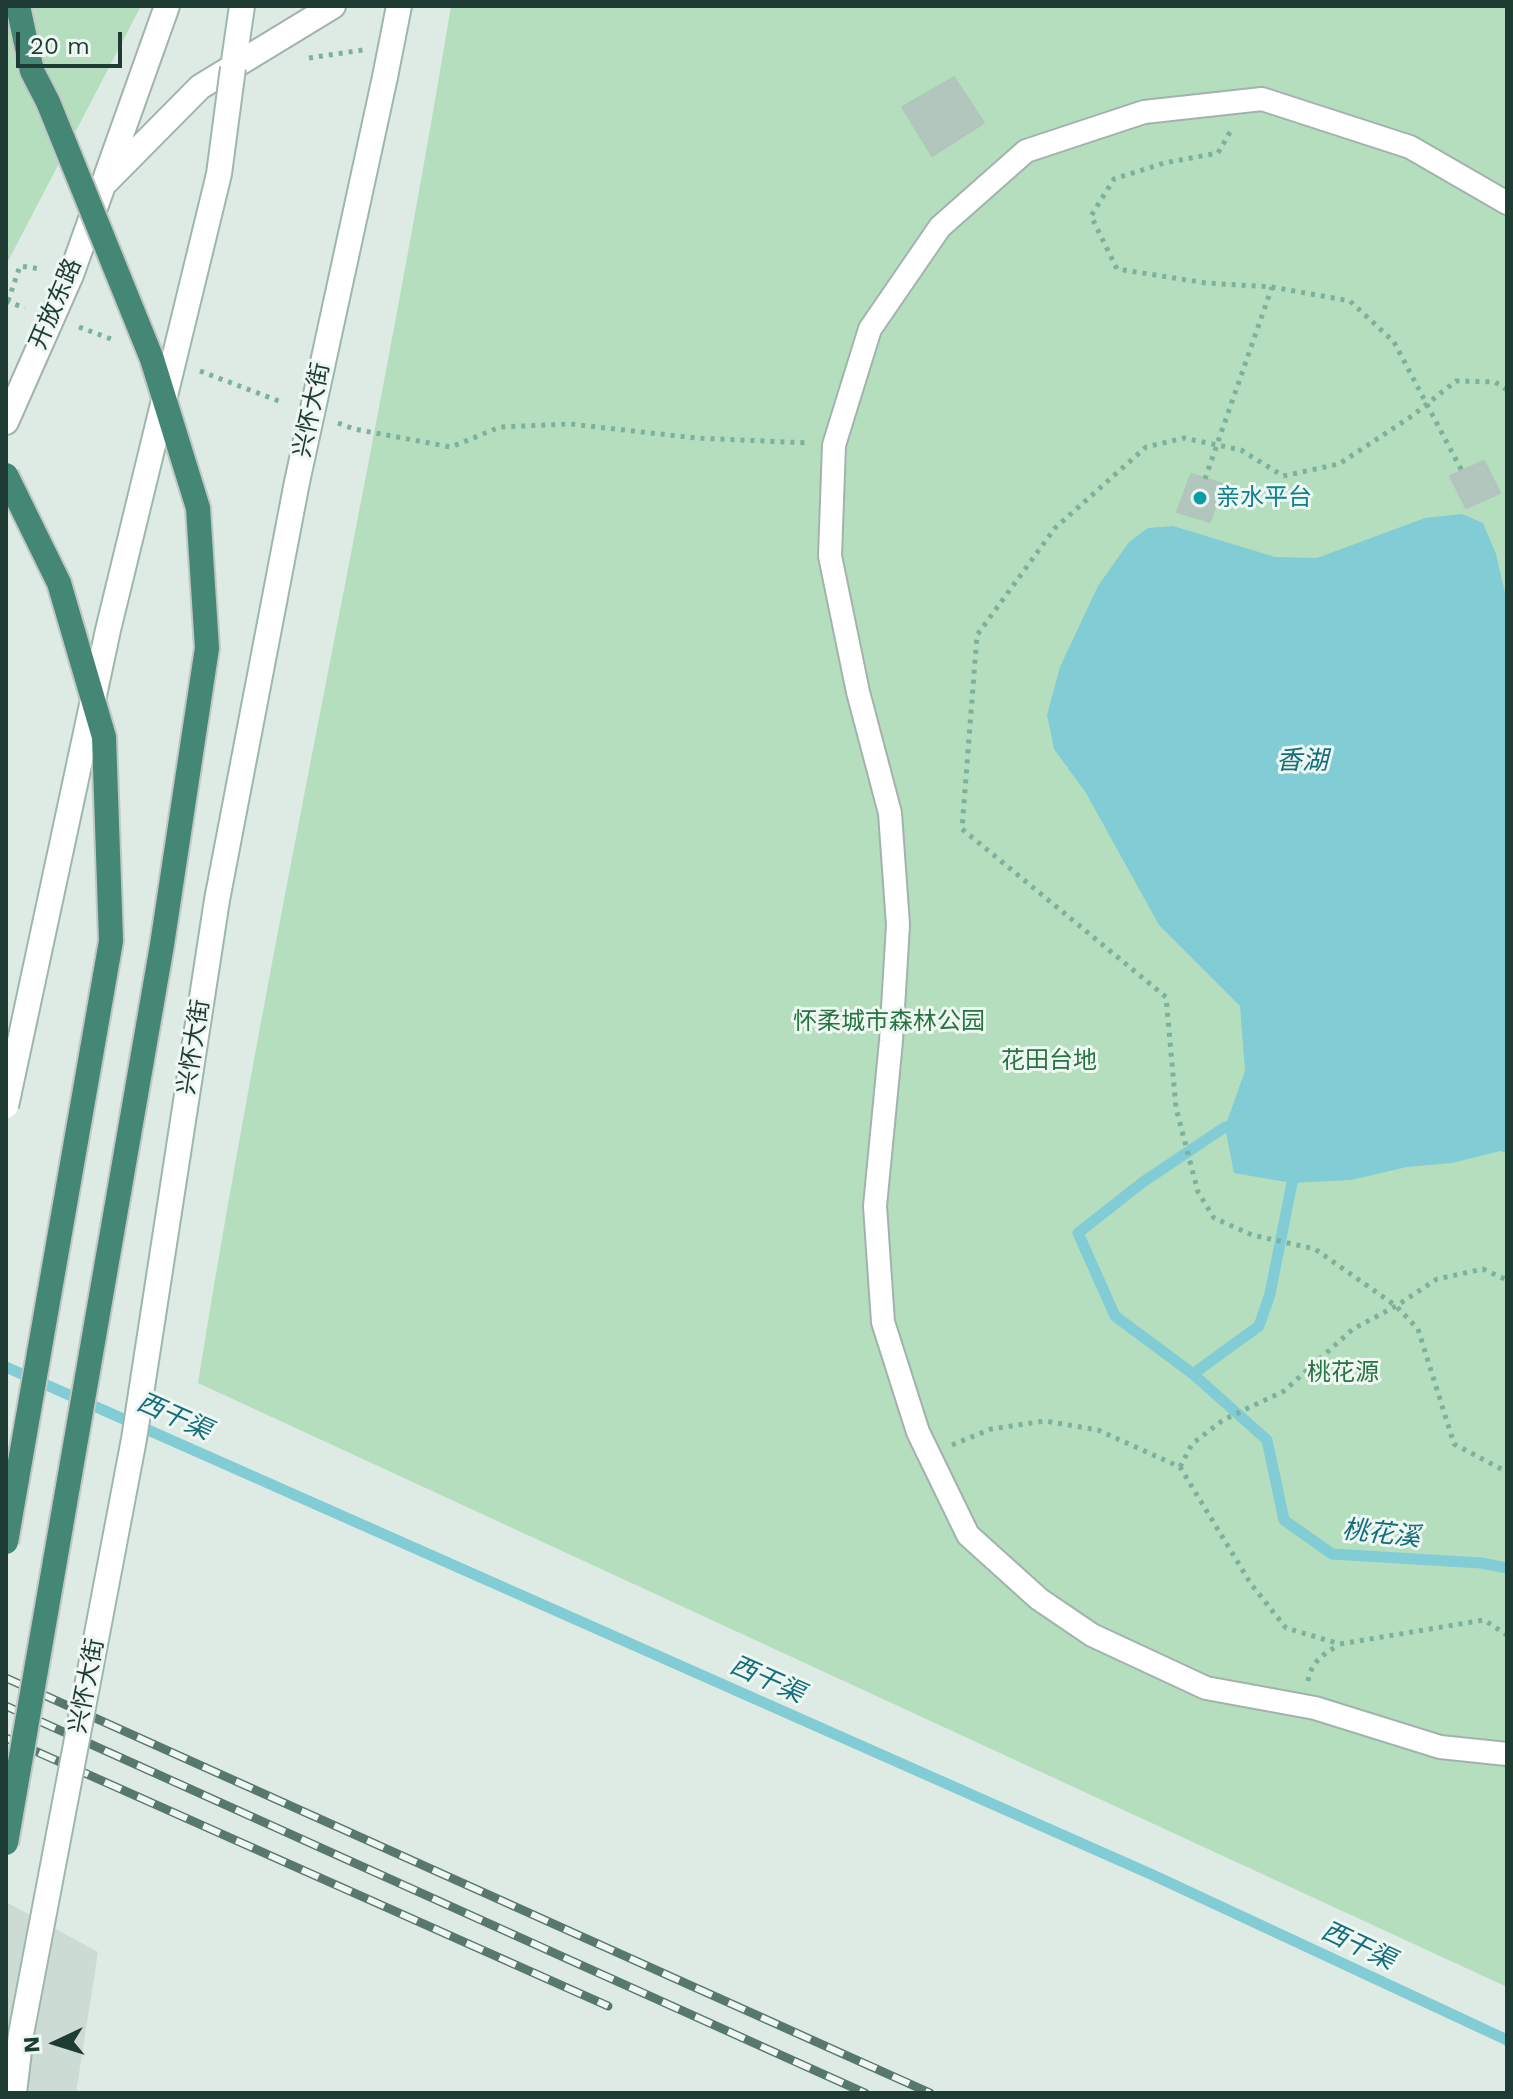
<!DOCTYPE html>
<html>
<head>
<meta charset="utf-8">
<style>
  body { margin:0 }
  #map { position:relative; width:1513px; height:2099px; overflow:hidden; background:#deebe5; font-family:"Work Sans",sans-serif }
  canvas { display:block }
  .frame { position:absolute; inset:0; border:8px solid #1e3c33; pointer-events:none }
  .north { position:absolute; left:16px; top:2003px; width:80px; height:80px; -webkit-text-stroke:6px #eff7f3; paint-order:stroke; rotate:266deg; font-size:22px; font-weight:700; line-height:32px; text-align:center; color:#1e3c33 }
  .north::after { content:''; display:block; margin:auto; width:28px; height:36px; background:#1e3c33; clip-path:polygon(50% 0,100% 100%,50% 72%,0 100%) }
  .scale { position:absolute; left:16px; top:32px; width:106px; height:36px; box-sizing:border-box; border:4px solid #1e3c33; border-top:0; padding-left:10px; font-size:24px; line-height:28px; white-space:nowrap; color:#1e3c33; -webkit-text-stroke:6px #eff7f3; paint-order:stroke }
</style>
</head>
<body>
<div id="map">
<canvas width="1513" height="2099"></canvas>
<div class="frame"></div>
<div class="north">N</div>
<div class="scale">20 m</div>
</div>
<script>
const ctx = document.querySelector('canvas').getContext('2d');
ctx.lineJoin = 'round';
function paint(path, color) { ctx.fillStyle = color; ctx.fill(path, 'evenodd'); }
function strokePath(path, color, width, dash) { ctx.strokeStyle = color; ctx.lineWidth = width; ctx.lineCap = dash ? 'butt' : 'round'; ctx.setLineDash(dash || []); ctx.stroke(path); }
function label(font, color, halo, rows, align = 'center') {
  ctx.font = font + ' "Work Sans","Noto Sans SC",sans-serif'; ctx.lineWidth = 6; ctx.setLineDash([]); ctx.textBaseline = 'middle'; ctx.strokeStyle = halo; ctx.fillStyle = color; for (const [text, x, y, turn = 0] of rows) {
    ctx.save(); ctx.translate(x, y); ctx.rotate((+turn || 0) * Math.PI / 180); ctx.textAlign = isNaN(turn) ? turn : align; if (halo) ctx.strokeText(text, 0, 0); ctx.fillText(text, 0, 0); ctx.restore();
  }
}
const built = new Path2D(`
  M6 1902 98 1952 76 2093H6Z`);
const green = new Path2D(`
  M6 6H141L6 265Z
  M451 6H1507V1987L198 1383C272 922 375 466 451 6Z`);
const water = new Path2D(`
  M1462 514 1483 523 1496 554 1507 602V1153L1500 1151 1452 1163 1407 1167 1351 1180 1292 1183 1234 1173 1225 1127 1245 1071 1240 1006 1159 925 1086 793 1054 749 1047 715 1060 667 1098 586 1129 542 1148 528 1173 526 1275 557 1317 558 1425 518Z`);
const stream = new Path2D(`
  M1292 1183 1270 1294 1259 1326 1193 1374 1267 1440 1284 1520 1332 1554 1481 1563 1507 1568
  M6 1367 1155 1876 1507 2040
  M1193 1374 1115 1316 1078 1233 1143 1182 1225 1127`);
const building = new Path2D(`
  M954 77 984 123 932 156 902 107Z
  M1484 461 1500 493 1466 508 1450 476Z
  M1191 474 1223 484 1210 522 1177 512Z`);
const path = new Path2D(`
  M309 58 363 50
  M1230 132 1218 153 1164 163 1114 179 1091 216 1117 269 1206 283 1272 287 1350 301 1394 342 1462 471
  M6 301 25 308
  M8 301 20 266 41 269
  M79 327 111 339
  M200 371 284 403
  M1507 390 1495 382 1456 381 1412 416 1339 464 1283 476 1241 450 1184 438 1146 447 1055 528 977 635 962 829 1166 997 1176 1108 1198 1192 1214 1218 1252 1235 1315 1249 1396 1306 1418 1329 1454 1444 1507 1472
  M338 423 354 429 451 447 500 427 570 424 696 438 809 443
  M1205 479 1272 287
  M952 1445 991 1429 1045 1421 1098 1430 1180 1467 1251 1584 1286 1628 1340 1644 1484 1620 1507 1635
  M1180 1467 1192 1444 1223 1420 1284 1391 1353 1329 1396 1306 1437 1279 1483 1269 1507 1280
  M1308 1681C1311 1662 1323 1654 1339 1645`);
const service = new Path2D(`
  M1507 203 1410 147 1262 99 1144 112 1026 151 940 227 870 329 834 445 830 556 858 692 890 813 898 925 891 1041 875 1206 883 1322 918 1432 968 1535 1039 1599 1092 1635 1206 1688 1315 1708 1440 1747 1507 1754`);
const tertiary = new Path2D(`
  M107 181 200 87 333 6
  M6 422 71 275 167 6`);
const secondary = new Path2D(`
  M233 68 242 6
  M385 77 399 6`);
const rail = new Path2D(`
  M6 1678 930 2093
  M6 1706 865 2093
  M6 1738 608 2006`);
const secondaryBridge = new Path2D(`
  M6 1106 108 630 219 174 233 68
  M14 2093 21 2034 134 1439 217 900 297 482 385 77`);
const trunkBridge = new Path2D(`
  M6 475 59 583 104 737 111 941 6 1542
  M6 1843 162 945 207 648 198 508 152 359 48 102 32 71 18 6`);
const markers = [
  [1200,498,8,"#0f9aa8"]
];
const streetNames = [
  ["开放东路",56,304,-67],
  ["兴怀大街",312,410,-78],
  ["兴怀大街",194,1047,-81],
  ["兴怀大街",87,1686,-79]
];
const cultureNames = [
  ["亲水平台",1216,498]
];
const parkNames = [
  ["怀柔城市森林公园",889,1022],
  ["花田台地",1049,1061],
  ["桃花源",1343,1373]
];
const waterNames = [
  ["香湖",1302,761],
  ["西干渠",174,1417,24],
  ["桃花溪",1381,1534,6],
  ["西干渠",767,1680,24],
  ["西干渠",1358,1946,25]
];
paint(built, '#ccdbd3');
paint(green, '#b5debe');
paint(water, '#81ccd5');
strokePath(stream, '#81ccd5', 11);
paint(building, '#b3c6bd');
strokePath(building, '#b0c5bb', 2);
strokePath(service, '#a1b3ac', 26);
strokePath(tertiary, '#a1b3ac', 28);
strokePath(secondary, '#9cb8ac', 28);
strokePath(path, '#7cb19e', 5, [4, 6]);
strokePath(service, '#fff', 22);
strokePath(tertiary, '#fff', 24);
strokePath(secondary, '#fff', 24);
strokePath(rail, '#58786e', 9);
strokePath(rail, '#eff7f3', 6, [18]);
strokePath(secondaryBridge, '#9cb8ac', 28, []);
strokePath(trunkBridge, '#c0c8c6', 28, []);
strokePath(secondaryBridge, '#fff', 24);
strokePath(trunkBridge, '#448774', 24);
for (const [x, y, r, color] of markers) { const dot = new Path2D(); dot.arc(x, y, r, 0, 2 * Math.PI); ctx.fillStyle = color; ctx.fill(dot); strokePath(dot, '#eff7f3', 3); }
label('24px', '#1e3c33', '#eff7f3', streetNames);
label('24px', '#0d838f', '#eff7f3', cultureNames, 'left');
label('24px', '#267541', '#eff7f3', parkNames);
label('italic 26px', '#146f7c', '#eff7f3', waterNames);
</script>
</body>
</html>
